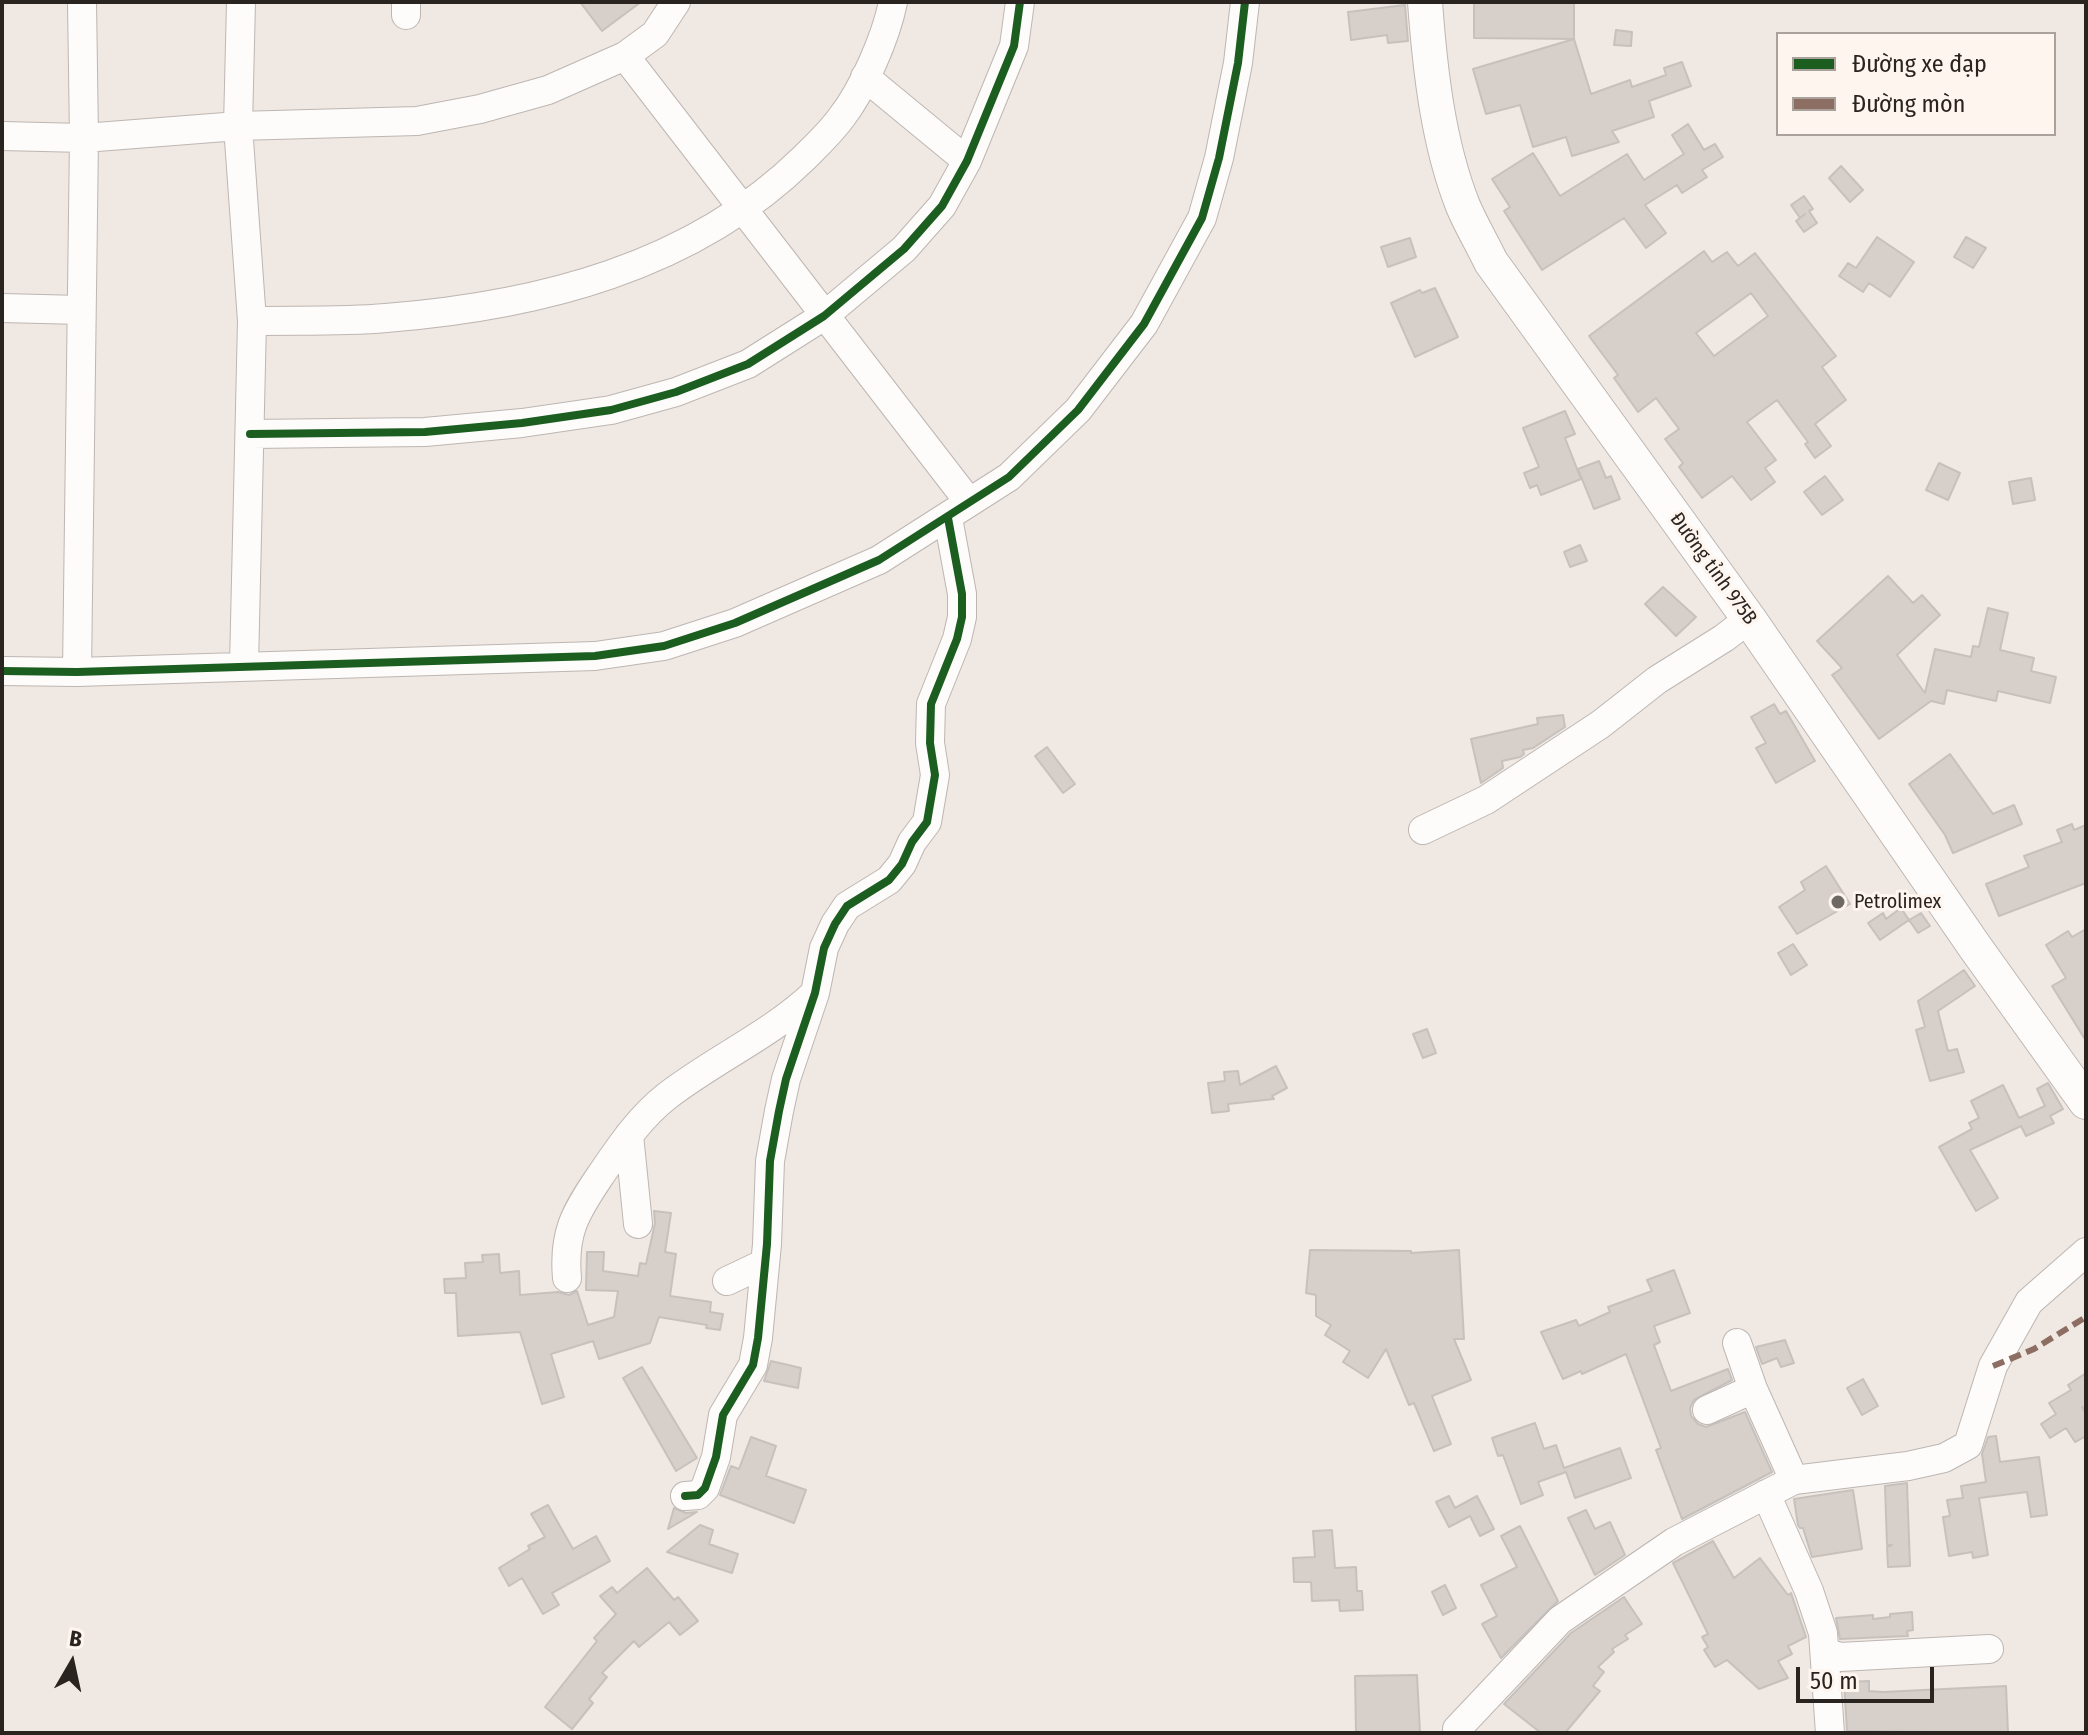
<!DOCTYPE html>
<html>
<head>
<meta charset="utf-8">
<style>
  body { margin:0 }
  #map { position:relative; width:2088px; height:1735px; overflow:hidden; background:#f0e8e2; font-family:"Fira Sans Condensed",sans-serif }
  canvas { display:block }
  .frame { position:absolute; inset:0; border:4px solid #292420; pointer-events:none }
  .legend { position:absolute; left:1776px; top:32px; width:280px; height:104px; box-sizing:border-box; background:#fef5ef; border:2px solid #a9a19c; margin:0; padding:10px 14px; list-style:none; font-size:24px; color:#292420 }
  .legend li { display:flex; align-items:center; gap:16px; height:40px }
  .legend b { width:40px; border:2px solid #a9a19c }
  .north { position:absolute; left:32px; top:1623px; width:80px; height:80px; -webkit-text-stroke:6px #fef5ef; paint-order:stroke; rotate:9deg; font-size:22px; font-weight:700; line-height:32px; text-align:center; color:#292420 }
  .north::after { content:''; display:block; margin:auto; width:28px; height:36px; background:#292420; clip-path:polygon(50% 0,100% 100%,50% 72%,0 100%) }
  .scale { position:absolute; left:1796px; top:1667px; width:138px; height:36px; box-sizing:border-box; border:4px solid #292420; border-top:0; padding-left:10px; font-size:24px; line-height:28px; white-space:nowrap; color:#292420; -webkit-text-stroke:6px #fef5ef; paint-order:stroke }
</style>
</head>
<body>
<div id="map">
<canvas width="2088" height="1735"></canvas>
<div class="frame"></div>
<ul class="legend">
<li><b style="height:10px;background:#1b5e20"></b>Đường xe đạp</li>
<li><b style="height:10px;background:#8d6e63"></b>Đường mòn</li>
</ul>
<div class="north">B</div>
<div class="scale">50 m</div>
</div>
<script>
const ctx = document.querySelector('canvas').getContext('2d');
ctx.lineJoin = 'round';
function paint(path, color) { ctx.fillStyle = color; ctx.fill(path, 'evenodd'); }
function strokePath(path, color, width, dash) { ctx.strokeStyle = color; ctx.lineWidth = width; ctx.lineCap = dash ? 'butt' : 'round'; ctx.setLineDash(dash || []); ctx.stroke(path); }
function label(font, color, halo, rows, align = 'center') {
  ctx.font = font + ' "Fira Sans Condensed",sans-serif'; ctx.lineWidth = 6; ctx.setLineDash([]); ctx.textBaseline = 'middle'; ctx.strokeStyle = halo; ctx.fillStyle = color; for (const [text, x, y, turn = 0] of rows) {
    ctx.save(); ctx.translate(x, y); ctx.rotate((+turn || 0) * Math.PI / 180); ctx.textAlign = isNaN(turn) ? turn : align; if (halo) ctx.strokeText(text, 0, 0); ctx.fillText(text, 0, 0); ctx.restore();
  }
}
const building = new Path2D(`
  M580 2H641L602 31Z
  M1474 2H1574V39L1474 38Z
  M1405 5 1408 41 1388 43 1387 35 1351 40 1348 12Z
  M1616 30 1632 32 1631 46 1614 45Z
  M1574 39 1591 94 1630 80 1632 87 1666 75 1664 68 1682 62 1691 86 1649 101 1654 117 1612 131 1619 142 1572 156 1566 137 1533 147 1520 105 1486 114 1473 69Z
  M1688 124 1704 150 1715 144 1723 157 1702 170 1707 177 1682 193 1677 185 1645 205 1666 233 1646 248 1624 218 1542 270 1504 211 1510 207 1492 179 1533 153 1560 196 1627 154 1644 180 1684 154 1672 135Z
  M1841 166 1863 190 1850 202 1829 178Z
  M1804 196 1813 209 1809 211 1817 223 1804 232 1796 221 1805 214 1800 218 1791 205Z
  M1877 237 1914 262 1890 297 1869 283 1863 292 1839 276 1848 263 1856 268Z
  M1966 237 1986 248 1973 268 1954 257Z
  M1410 238 1416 257 1388 267 1381 247Z
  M1704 251 1712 262 1727 252 1738 266 1755 253 1836 356 1822 367 1846 400 1815 424 1831 446 1815 458 1805 444 1808 442 1777 400 1747 422 1776 460 1765 468 1775 482 1751 500 1732 476 1702 498 1679 467 1683 463 1665 439 1679 429 1656 398 1638 412 1614 378 1618 375 1589 336ZM1751 293 1768 316 1714 356 1696 333Z
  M1435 288 1458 337 1415 357 1391 303 1420 290 1422 293Z
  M1565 411 1575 434 1565 438 1581 479 1541 495 1537 485 1530 488 1524 473 1539 467 1523 428Z
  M1599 461 1606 478 1611 476 1620 499 1594 509 1578 469Z
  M1939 463 1960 473 1948 500 1926 490Z
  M1825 476 1843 500 1822 515 1804 492Z
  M2031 478 2035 500 2013 504 2009 482Z
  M1580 545 1587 561 1570 567 1564 552Z
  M1888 576 1913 603 1922 595 1940 615 1897 655 1925 693 1935 649 1971 657 1973 646 1979 647 1988 608 2008 613 2000 650 2034 658 2031 671 2056 677 2050 703 1998 691 1996 701 1947 690 1944 704 1931 701 1879 739 1832 675 1842 668 1817 641Z
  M1663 587 1696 617 1676 636 1645 604Z
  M1774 704 1780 714 1786 711 1815 761 1776 783 1756 748 1766 743 1751 717Z
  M1563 715 1565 727 1533 748 1523 750 1524 754 1520 757 1502 761 1503 768 1481 783 1471 739 1538 724 1537 718Z
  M1047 747 1075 784 1063 793 1035 756Z
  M1950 754 1993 814 2014 805 2022 824 1953 853 1945 835 1909 784Z
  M2072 824 2074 830 2086 825V883L1999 916 1986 884 2029 867 2024 856 2062 842 2057 830Z
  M1826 866 1850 904 1797 934 1779 907 1805 890 1801 882Z
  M1901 908 1909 920 1880 940 1868 923 1883 913 1886 919Z
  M1921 913 1930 926 1918 933 1909 920Z
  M2086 929V1041L2052 986 2066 978 2046 945 2068 931 2072 937Z
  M1793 944 1807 965 1791 975 1778 953Z
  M1964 970 1975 986 1938 1011 1948 1051 1957 1049 1964 1072 1930 1081 1916 1030 1925 1027 1918 1001Z
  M1427 1029 1436 1053 1423 1058 1413 1034Z
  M1276 1066 1287 1088 1272 1096 1274 1099 1228 1104 1229 1111 1212 1113 1208 1083 1225 1081 1224 1072 1238 1071 1240 1085Z
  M2048 1083 2063 1109 2050 1116 2054 1123 2026 1136 2021 1126 1970 1150 1998 1198 1976 1211 1939 1147 1972 1129 1969 1123 1979 1118 1971 1101 2003 1085 2019 1118 2045 1106 2037 1089Z
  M654 1211 671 1213 665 1252 676 1254 670 1296 711 1302 710 1312 723 1314 720 1330 706 1328 707 1325 659 1317 650 1343 599 1359 593 1341 551 1354 564 1397 542 1404 520 1332 458 1336 456 1293H445L444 1279 466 1278 465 1263 483 1262 482 1255 499 1254 500 1273 519 1271 520 1295 558 1292 569 1295 577 1291 588 1325 614 1317 618 1291 586 1290 587 1252H604L603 1271 638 1276 640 1263 646 1264 655 1223Z
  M1310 1250 1411 1251V1253L1459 1250 1464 1339H1454L1471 1380 1432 1396 1451 1444 1434 1451 1414 1403 1409 1405 1386 1349 1368 1378 1343 1362 1350 1351 1325 1335 1331 1325 1316 1316V1295L1306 1293Z
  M1674 1270 1690 1313 1654 1326 1660 1342 1654 1345 1671 1391 1728 1369 1732 1380 1694 1400 1690 1408 1691 1416 1698 1424 1706 1427 1745 1412 1772 1472 1682 1519 1656 1450 1661 1448 1626 1354 1582 1374 1581 1371 1563 1379 1541 1332 1576 1320 1579 1326 1610 1312 1608 1307 1652 1291 1647 1280Z
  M1785 1340 1794 1363 1781 1367 1777 1358 1762 1364 1756 1347Z
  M771 1361 801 1368 798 1388 764 1381Z
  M642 1367 697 1458 676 1471 623 1378Z
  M2086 1373V1411L2082 1407 2086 1414V1436L2075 1442 2066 1428 2050 1438 2041 1424 2056 1414 2049 1403 2071 1390 2068 1385Z
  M1863 1379 1878 1406 1862 1415 1847 1388Z
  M1535 1423 1544 1449 1556 1445 1564 1468 1620 1448 1631 1478 1575 1498 1566 1472 1538 1482 1543 1495 1521 1504 1503 1455 1498 1456 1492 1438Z
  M1996 1436 2000 1462 2039 1457 2047 1515 2031 1517 2027 1492 1979 1498 1988 1555 1973 1558 1972 1552 1949 1556 1943 1517 1950 1516 1947 1500 1963 1498 1961 1486 1986 1482 1982 1454 1988 1437Z
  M751 1437 776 1446 766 1476 806 1490 794 1523 720 1495 731 1466 739 1469Z
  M1907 1483 1910 1566 1888 1567 1887 1547 1892 1545H1887L1885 1486Z
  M1853 1490 1862 1549 1812 1557 1803 1528H1800L1798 1525 1794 1499Z
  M1449 1496 1455 1508 1477 1496 1494 1529 1480 1536 1470 1516 1449 1527 1436 1502Z
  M548 1505 573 1549 596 1536 610 1561 552 1593 559 1605 543 1614 522 1578 509 1586 499 1568 530 1549 528 1546 545 1537 531 1514Z
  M674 1508 686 1513 697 1512 668 1529Z
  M1586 1510 1595 1529 1610 1522 1625 1555 1595 1575 1568 1518Z
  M700 1525 713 1530 709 1544 738 1554 732 1573 667 1552Z
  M1520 1526 1558 1601 1501 1658 1482 1624 1497 1616 1481 1585 1517 1567 1501 1536Z
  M1332 1530 1335 1568 1356 1567 1357 1591H1362L1363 1610 1340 1611 1339 1600 1312 1601 1311 1582H1294L1293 1558 1315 1557 1313 1531Z
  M1713 1541 1734 1578 1760 1558 1788 1595 1791 1593 1806 1637 1788 1646 1792 1654 1778 1661 1788 1678 1759 1689 1727 1660 1715 1667 1704 1650 1708 1647 1702 1637 1708 1634 1673 1563Z
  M647 1568 674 1600 678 1597 698 1621 680 1635 669 1622 639 1647 634 1641 602 1673 607 1677 589 1699 593 1703 572 1729 545 1707 597 1641 594 1638 616 1614 600 1596 612 1587 617 1593Z
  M1445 1585 1456 1608 1443 1615 1432 1592Z
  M1624 1597 1642 1624 1625 1635 1628 1639 1612 1649 1614 1652 1598 1667 1604 1672 1593 1686 1600 1691 1565 1733H1541L1504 1704 1571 1633Z
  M1912 1612 1913 1630 1907 1631 1908 1636 1840 1639 1836 1618 1873 1615V1619L1890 1617V1614Z
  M1417 1675 1420 1733H1356L1355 1676Z
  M1869 1681V1691L1883 1692 2006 1686 2008 1733 1847 1731 1844 1682Z`);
const minor = new Path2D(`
  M241 2 238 126 252 321 244 666
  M406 15V2
  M625 56 969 502
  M865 77 967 161
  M2 136 84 138 238 126 417 121 480 109 548 90 625 56 655 34 676 2
  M2 308 81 310
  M252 321C296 320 341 322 386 318 537 306 692 268 804 158 816 146 830 133 841 118 863 90 886 37 893 2
  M250 434 425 432 522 423 611 410 676 392 748 364 824 316 904 249 942 206 967 161 1014 46 1020 2
  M2 671 77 672 595 656 664 646 735 623 879 560 1009 477 1078 410 1144 324 1202 218 1219 158 1238 63 1245 2
  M77 672 84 138 82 2
  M1423 830 1486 800 1601 724 1657 680 1724 638 1749 619
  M629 1135 638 1224
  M567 1278C563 1233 575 1213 600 1176 620 1147 639 1118 667 1096 715 1059 770 1035 814 994
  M727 1281 765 1263
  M1737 1343 1753 1389 1794 1480
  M1707 1410 1753 1389
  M1766 1494 1809 1591 1823 1633 1830 1733
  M685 1496 698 1495 705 1488 716 1457 723 1415 753 1365 758 1338 767 1244 770 1161 779 1111 786 1079 815 993 824 948 835 924 847 906 889 880 902 864 912 842 927 822 935 775 930 743 931 704 957 639 962 617V594L948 518
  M1825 1652 1840 1657 1989 1649
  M1457 1729 1560 1620 1674 1542 1794 1480 1908 1466 1944 1458 1968 1445 1993 1366 2029 1302 2086 1252`);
const major = new Path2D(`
  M1425 2C1430 70 1438 143 1463 206 1471 225 1482 243 1491 262L1749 619 1975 947 2086 1102`);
const quiet = new Path2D(`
  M1993 1366 2034 1349 2086 1317`);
const cycleway = new Path2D(`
  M250 434 425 432 522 423 611 410 676 392 748 364 824 316 904 249 942 206 967 161 1014 46 1020 2
  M2 671 77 672 595 656 664 646 735 623 879 560 1009 477 1078 410 1144 324 1202 218 1219 158 1238 63 1245 2
  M685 1496 698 1495 705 1488 716 1457 723 1415 753 1365 758 1338 767 1244 770 1161 779 1111 786 1079 815 993 824 948 835 924 847 906 889 880 902 864 912 842 927 822 935 775 930 743 931 704 957 639 962 617V594L948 518`);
const markers = [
  [1838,902,8,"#6f6964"]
];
const streetNames = [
  ["Đường tỉnh 975B",1713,569,54]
];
const poiNames = [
  ["Petrolimex",1854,902]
];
paint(building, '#d6cfca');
strokePath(building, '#c7c1bd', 2);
strokePath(minor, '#bdb6b2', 30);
strokePath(major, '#bdb6b2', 36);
strokePath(minor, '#fdfcfb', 28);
strokePath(major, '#fdfcfb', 34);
strokePath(quiet, '#8d6e63', 6, [12, 6]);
strokePath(cycleway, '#1b5e20', 8);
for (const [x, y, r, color] of markers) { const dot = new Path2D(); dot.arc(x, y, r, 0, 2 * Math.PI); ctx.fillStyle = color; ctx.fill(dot); strokePath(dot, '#fef5ef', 3); }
label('20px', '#292420', '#fef5ef', streetNames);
label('20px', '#292420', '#fef5ef', poiNames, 'left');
</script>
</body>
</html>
